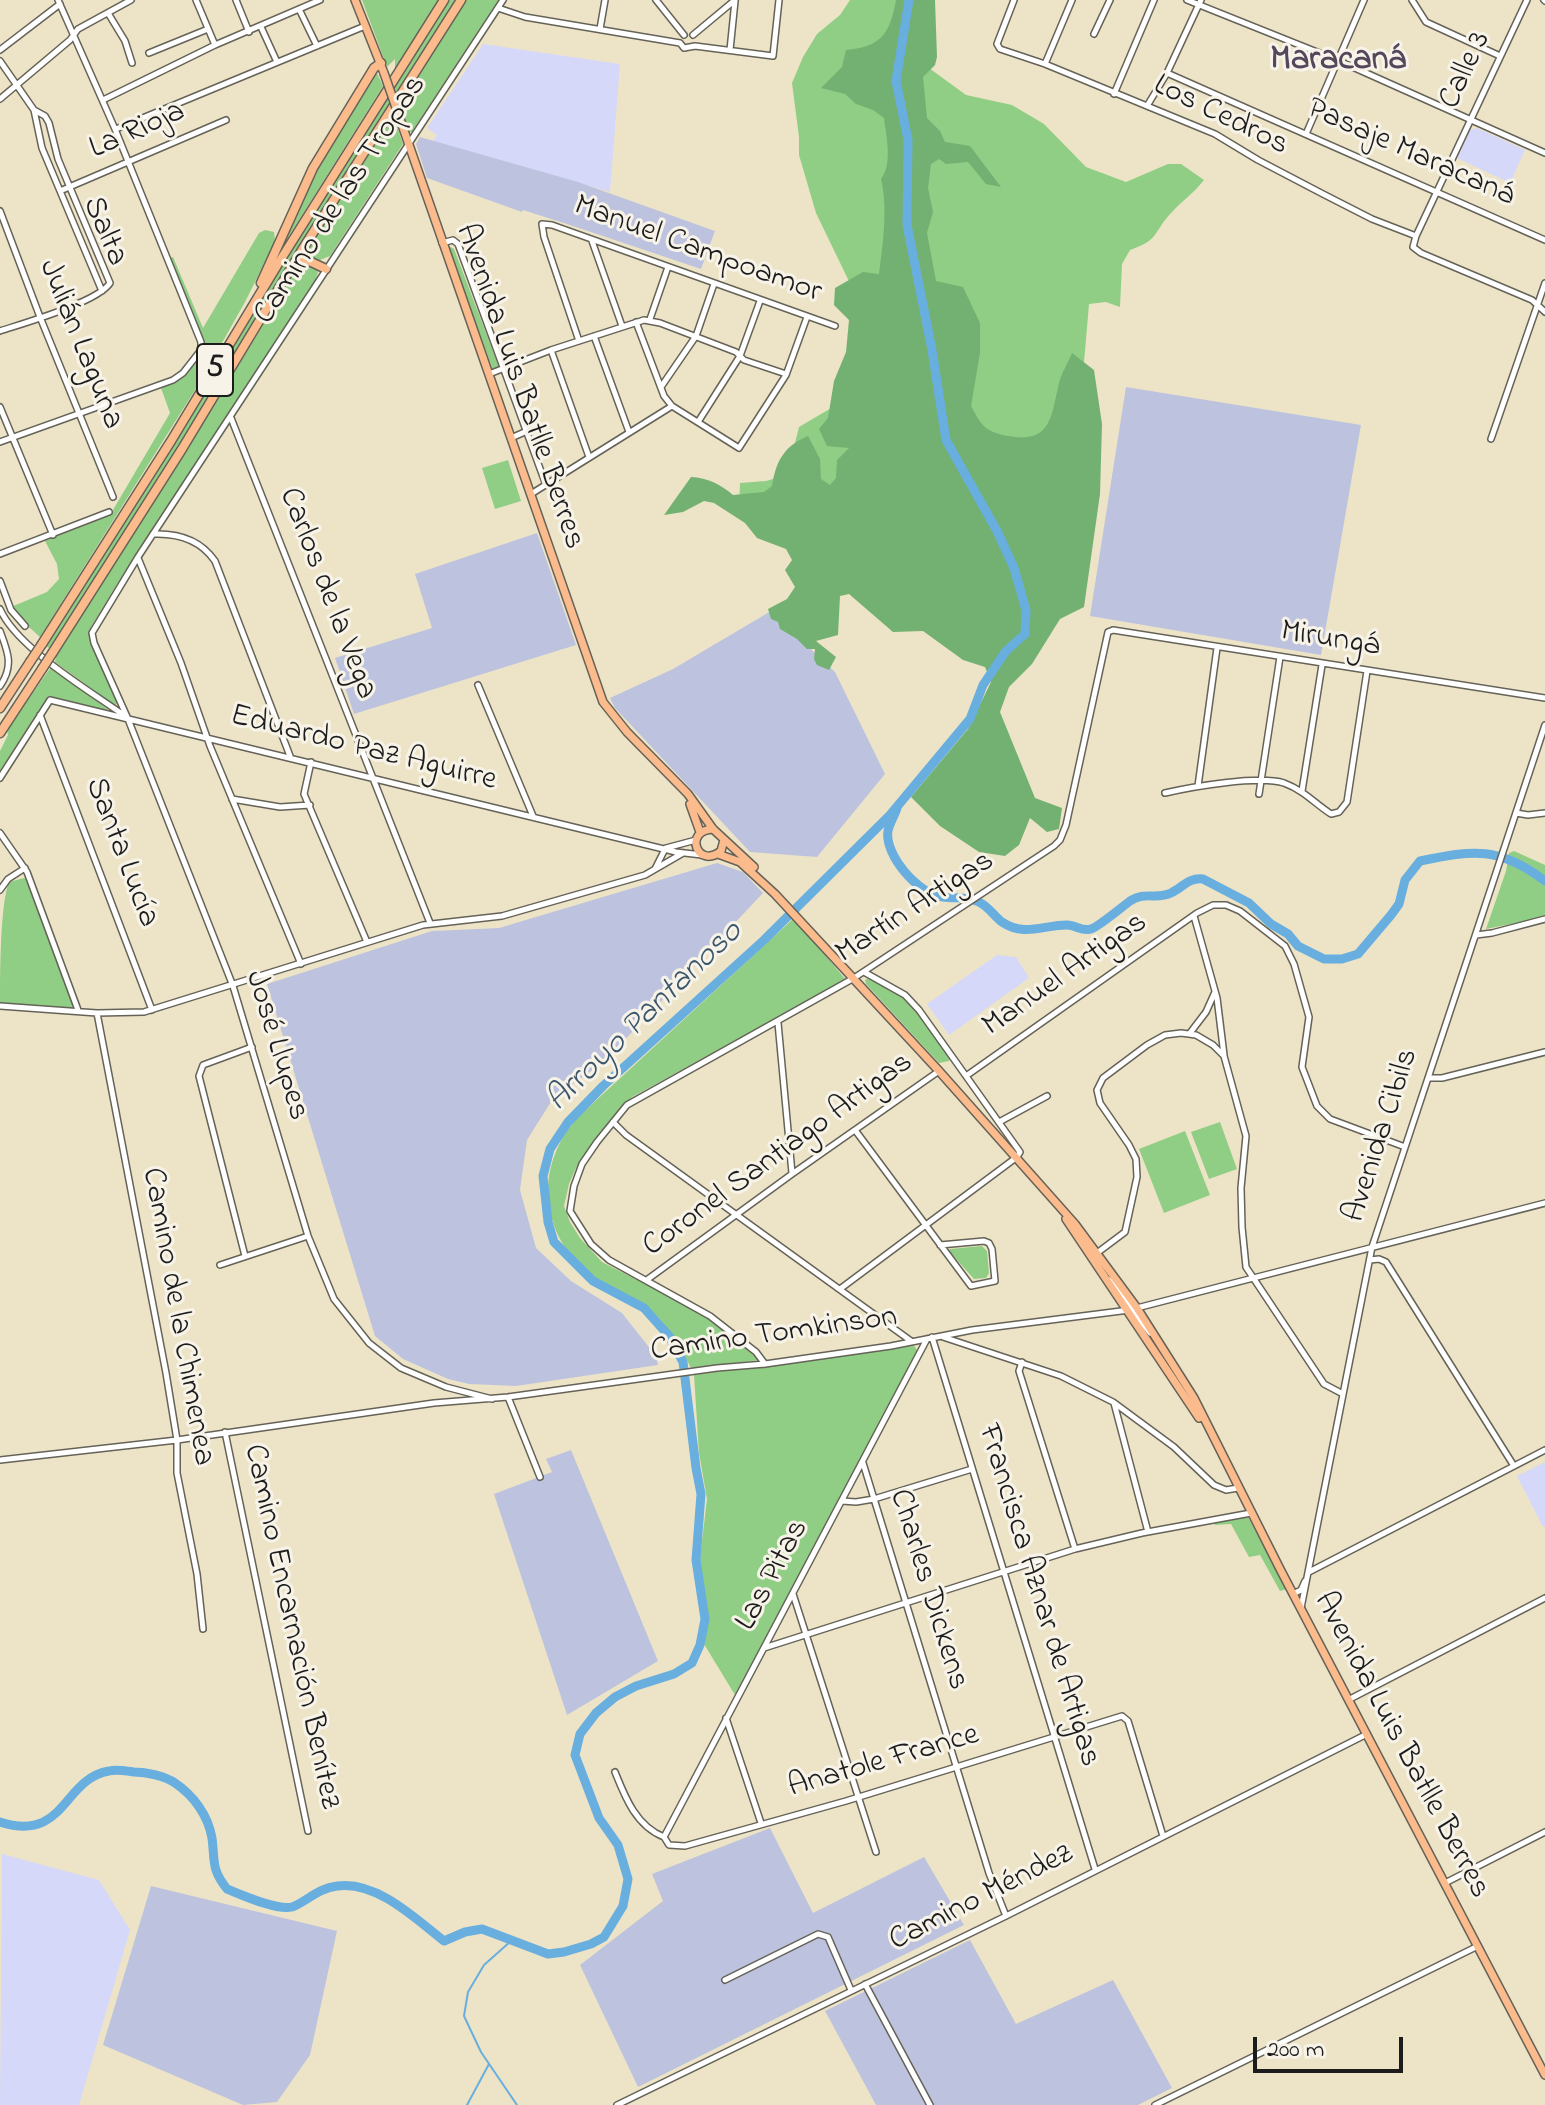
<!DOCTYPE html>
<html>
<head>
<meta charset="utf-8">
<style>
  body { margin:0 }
  #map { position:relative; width:1545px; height:2105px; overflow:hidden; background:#ede4c7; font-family:"Indie Flower",sans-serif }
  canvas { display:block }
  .scale { position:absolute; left:1253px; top:2037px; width:150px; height:36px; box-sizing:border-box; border:4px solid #1c1c1c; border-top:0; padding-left:10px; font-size:24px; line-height:28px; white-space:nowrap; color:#1c1c1c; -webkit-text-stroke:6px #f7f3e8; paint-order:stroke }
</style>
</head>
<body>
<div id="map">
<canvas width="1545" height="2105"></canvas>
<div class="scale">200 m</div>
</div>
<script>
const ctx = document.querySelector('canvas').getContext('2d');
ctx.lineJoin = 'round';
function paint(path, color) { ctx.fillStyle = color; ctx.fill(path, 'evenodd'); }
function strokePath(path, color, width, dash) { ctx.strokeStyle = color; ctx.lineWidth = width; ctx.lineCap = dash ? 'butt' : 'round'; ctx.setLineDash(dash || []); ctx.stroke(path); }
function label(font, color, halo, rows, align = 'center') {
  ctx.font = font + ' "Indie Flower",sans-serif'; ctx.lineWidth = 6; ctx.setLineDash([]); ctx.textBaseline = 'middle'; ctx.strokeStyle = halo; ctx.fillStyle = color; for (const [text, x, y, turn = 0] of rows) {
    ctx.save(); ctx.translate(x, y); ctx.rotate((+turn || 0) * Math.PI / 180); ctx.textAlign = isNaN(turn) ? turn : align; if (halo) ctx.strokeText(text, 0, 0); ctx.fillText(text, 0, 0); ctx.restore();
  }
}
const built = new Path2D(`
  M483 44 620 64 610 192 433 141 437 135 427 128Z
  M1477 128 1525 150 1510 183 1457 158 1470 130Z
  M997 955 1016 957 1029 978 949 1035 927 1004Z
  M1545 1462V1526L1543 1527 1517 1476Z
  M2 1854 99 1880 130 1930 79 2105H0Z`);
const industrial = new Path2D(`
  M420 137 578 182 715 231 701 269 570 225 523 210 522 212 427 178 416 144Z
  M1126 387 1361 425 1321 655 1090 616Z
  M537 533 576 645 354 714 335 658 432 628 415 574Z
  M771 611 835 672 885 774 817 857 750 852 615 708 610 698 673 669Z
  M717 863 743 872 763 893 603 1063 554 1097 527 1140 520 1190 536 1248 571 1281 622 1313 656 1356 658 1365 516 1386 469 1384 448 1379 403 1359 375 1336 267 984 432 931 499 928Z
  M571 1450 658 1661 567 1715 494 1494 552 1472 546 1459Z
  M770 1828 813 1913 924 1857 964 1925 638 2087 580 1965 663 1901 652 1874Z
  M151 1886 337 1931 310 2055 277 2102 243 2105 103 2045Z
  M970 1940 1016 2024 1113 1980 1172 2088 1138 2105H876L825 2011Z`);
const green = new Path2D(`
  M362 0H439L395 69V59L387 67Z
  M448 0H458L172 460 51 649 44 645 186 424 261 298Z
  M465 0H499L412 132H408L403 115 407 104 400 105Z
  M850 0H923L929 68 966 95 1012 105 1044 124 1086 167 1126 182 1168 164H1181L1204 180C1195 192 1182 201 1172 212 1152 233 1161 239 1130 250L1122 264 1120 307 1106 302 1089 304 1083 374 1084 485 739 512 740 483 766 481 790 474 792 455 799 427 838 404 858 300 816 213 799 155V137L792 83 803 57 817 34 840 15Z
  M377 73 383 86 277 255 315 171Z
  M389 121 390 126 396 124 403 144 330 256 320 260 311 257 303 258Z
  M265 230 274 232 275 242 245 302 200 382 40 637 20 619 11 607 47 592 59 579 57 564 45 541 110 515 170 413 161 388C183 375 193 370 207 347L169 258 173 257 203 328 259 233Z
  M447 245 454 249 499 367 493 370Z
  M305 262 316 267 318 272 316 279 117 584 91 627 89 637 118 702 115 706 55 662 57 652 176 468 299 266Z
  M508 460 521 501 495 509 482 468Z
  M51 667 110 711 49 697 0 775V751L8 735 7 730Z
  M1514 851 1545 865V917L1486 929 1506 871 1509 853Z
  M24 878 28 879 73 1004 71 1009 0 1005C0 977 0 904 9 882Z
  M794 918 846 980 632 1097 604 1129 576 1168 569 1184 564 1206 570 1222 580 1238 602 1262 700 1312 760 1360 691 1368C681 1348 670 1328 653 1312 633 1295 605 1289 585 1271 538 1227 536 1164 578 1117Z
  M870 977 903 996 912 1005 950 1058 949 1061 939 1063 866 984 865 980Z
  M1220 1122 1237 1169 1209 1179 1191 1132Z
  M1185 1131 1210 1195 1164 1213 1139 1149Z
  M982 1246 987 1251 989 1273 986 1278 974 1279 949 1251 950 1249Z
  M913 1344 917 1350 903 1379 735 1695 704 1644 705 1618 701 1595 700 1558 707 1499 699 1453 694 1375Z
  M1248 1517 1287 1589 1280 1591 1260 1555 1249 1557 1231 1524 1215 1525 1214 1523Z`);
const forest = new Path2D(`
  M896 0H935L937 57 935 65 923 77 927 118 940 131 945 142 970 146 1001 187 986 184 968 162 946 164 939 159 931 164 928 188 933 212 927 233 936 281 963 287 980 323V353L971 406C981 425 985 432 1008 436 1052 444 1051 416 1059 383 1062 372 1068 363 1072 353L1094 370 1102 424 1100 494 1084 607 1060 619 1032 664 1009 687 1000 712 1035 798 1062 808 1059 829 1047 832 1030 818 1019 845 1005 856 979 852 940 826 911 797 968 729 991 682 985 667 963 660 923 631 893 632 849 594 840 596 838 635 816 641 836 657 829 670 817 665 814 659 815 649H807L797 639 780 629 778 622 771 619 768 609 787 599 795 587 785 570 792 560 786 549 757 538 745 523 714 503 704 501 683 512 664 515 691 477C708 478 720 484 733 495L764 492 772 486C776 461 784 446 808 436L820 459 821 479 830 485 836 478 837 460 849 448 827 446 819 429 828 418 834 381 846 352 849 320 834 305 835 288 863 272 879 274C883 243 888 209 881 179 893 164 886 135 884 118L873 110 856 104 845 94 821 88 842 67 846 50C882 47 890 33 896 0Z`);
const stream = new Path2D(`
  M511 1941 484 1965 468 1992 464 2016 481 2052 517 2105
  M467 2105 489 2064`);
const river = new Path2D(`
  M897 808C895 815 889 824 888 831 884 855 919 895 943 897 956 899 966 896 979 902 989 907 994 916 1002 922 1024 937 1043 925 1067 925 1076 925 1082 932 1091 929 1098 927 1122 907 1130 901 1144 891 1157 900 1171 893 1182 888 1189 877 1203 879L1249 903 1271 924 1288 934 1298 946 1324 959H1342L1358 954 1391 915 1399 904 1405 880 1420 861C1474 850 1499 846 1545 881
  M0 1822C66 1843 62 1779 109 1771 117 1769 126 1771 134 1772 146 1772 165 1776 175 1783 193 1795 208 1815 212 1838 215 1861 211 1869 227 1889 242 1895 277 1911 292 1907 306 1902 318 1888 337 1886 376 1880 416 1919 444 1941L465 1932 482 1929 548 1954 564 1952 591 1944 604 1937 623 1906 628 1879 618 1845 599 1818 575 1755 580 1734 596 1713 615 1697 636 1686 674 1674 692 1663 700 1645 705 1619 696 1560 701 1494 696 1468 683 1362 669 1336 644 1308 593 1281 554 1242 548 1222 543 1176 550 1149 568 1122 603 1086 764 940 890 815 970 719 983 685 1006 651 1025 634 1026 610 1014 568 997 531 946 440 932 350 907 225 908 140 896 81 909 0`);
const minor = new Path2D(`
  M196 0 215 45
  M236 0 249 32
  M656 0 684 35
  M1014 0 997 44 1000 49 1045 64 1215 134 1258 160 1323 194 1372 219 1416 236
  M1187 0 1337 60 1545 153
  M1412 0 1426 22 1500 56
  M1527 0 1416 236 1413 247 1421 253 1532 300 1545 312
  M1544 0 1545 1
  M498 8 525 17 680 43 684 48 695 46 773 56 779 0
  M299 9 317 46
  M108 13 125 41 132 63
  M261 27 277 62
  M600 29 605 0
  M1094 34 1110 0
  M693 35 735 0
  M0 50 60 4
  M730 50 735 1
  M149 53 208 29
  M0 61 34 110 45 116 49 123 58 159 110 283C98 302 24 323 0 331
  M1045 64 1072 0
  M1167 73 1545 240
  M1114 94 1154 0
  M0 99 70 40 78 29 131 0
  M103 100 215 45 320 0
  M1147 106 1167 73 1201 0
  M34 110 42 148 102 291
  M116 129 365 26
  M1306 134 1364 0
  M60 191 226 120
  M0 211 40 317 113 497
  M592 241 622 326
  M442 243 453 240 458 244 546 485
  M650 319 668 267
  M636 322 664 396 672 406
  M594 336 629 432
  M579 341 544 237 542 224 552 225 835 326
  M551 350 589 457
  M489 374 551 350 644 320 660 323 736 352 744 360 786 374
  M661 387 696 336 714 284
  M0 407 53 535
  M231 418 430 923
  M698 422 740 356 760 301
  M511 438 527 431
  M1491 439 1545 283
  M0 442 173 380 183 373 201 350V342L115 129 58 0
  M531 494 672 406 739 448 786 375 807 317
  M153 534C178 533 200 539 215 561L290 756
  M0 554 109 512
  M138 558 181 663 210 746 301 964
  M0 581 11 610 25 626
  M0 609C17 648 90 691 125 716
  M0 631C8 652 14 666 0 686
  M478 685 533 816
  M40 715 152 1010
  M311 762 304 794 367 942
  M0 778 50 700 676 852 702 855
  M1198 786 1217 648
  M1302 791 1322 665
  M1165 793C1191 787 1259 775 1284 783 1305 791 1314 803 1331 814L1339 812 1347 802 1367 671
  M1259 794 1280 657
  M232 799 280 807 310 805
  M1516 813 1528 815 1545 813
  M0 833 27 872 78 1010
  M666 848 696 840
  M655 869 665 849
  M0 890 8 879 25 868
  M1194 916 1217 998 1224 1055
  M1476 935 1492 933 1545 919
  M0 1006 97 1013 144 1012 423 925 502 916 645 875 683 853
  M97 1013 166 1373 177 1440V1473L197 1574 203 1629
  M778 1023 792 1173
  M1190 1033 1206 1012 1215 992
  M966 1076 1197 913 1213 905H1226L1240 911 1285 946 1294 964 1309 1017 1302 1067 1317 1106 1330 1119 1405 1147
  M1428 1078H1442L1545 1052
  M1001 1121 1047 1096
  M613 1122 626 1135 911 1341
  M855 1130C894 1182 932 1234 971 1286L995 1281 992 1249 989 1243 984 1241 940 1245
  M1097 1253 1125 1232 1137 1177 1136 1159 1129 1145 1100 1103 1097 1090 1103 1078 1147 1045 1165 1035 1181 1033 1196 1035 1213 1045 1224 1056 1246 1136 1241 1188 1242 1227 1246 1267 1324 1384 1343 1394
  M245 1256 199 1076 203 1065 252 1047
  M1370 1260 1379 1259 1386 1262 1514 1466
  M220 1265 308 1236
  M648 1279 792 1174 939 1071
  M1109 1280 1134 1309
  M840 1289 1017 1157 1020 1152 919 1010 905 995 864 972
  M1131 1310 1150 1333
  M932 1337 1095 1869
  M943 1337 1061 1376 1113 1402 1174 1447 1214 1485 1226 1490 1238 1488
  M1022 1362 1019 1371 1075 1549
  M765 1364 756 1352 710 1316 609 1260 591 1244 570 1211 574 1186 582 1164 597 1142 627 1105 854 978 1054 846 1060 840 1066 825 1108 632 1113 630 1545 698
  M508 1397 540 1477
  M492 1399 446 1387 401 1368 369 1343 334 1299 308 1236 233 986 128 719 94 643 92 633 138 557 503 0
  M1114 1403 1148 1532
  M225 1432 308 1831
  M0 1460 177 1440 434 1403 508 1397 717 1368 765 1364 891 1346 972 1330 1129 1310 1545 1203
  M863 1463 989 1873 1006 1916
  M842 1501 856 1502 874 1499 972 1469
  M1309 1572 1545 1450
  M793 1594 876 1852
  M1293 1594 1301 1590 1305 1581
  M1301 1608 1372 1247 1545 725
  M764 1648 1075 1549 1142 1533 1251 1513
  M1350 1699 1545 1598
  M726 1718 761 1823
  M615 1772C625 1797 636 1826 664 1837
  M664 1837 669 1845 685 1846 846 1801 1122 1716 1128 1721 1163 1836
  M664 1837 927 1339
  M1445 1883 1545 1832
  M725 1980 818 1934 828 1937 851 1990
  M865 1984 930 2105
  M617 2105 1006 1916 1367 1734
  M1155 2105 1478 1946`);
const major = new Path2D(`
  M355 0 384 73
  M400 119 603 702 627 732 688 794 713 829 754 867
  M690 804 700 832
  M713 829C683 830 697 870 721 851L724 840
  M718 854 740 862 775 894 939 1071 1075 1224 1137 1308 1194 1398 1280 1569 1545 2075
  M1066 1219 1199 1418`);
const highway = new Path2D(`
  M295 264 307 260 326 269
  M261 283 313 168 374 68 381 63
  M42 644 171 441 281 259 444 0
  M53 652 182 449 302 250 461 0
  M0 708 30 662
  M0 733 42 669`);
const majorBridge = new Path2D(`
  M384 73 400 119`);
const highwayBridge = new Path2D(`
  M30 662 42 644
  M42 669 53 652`);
const shields = [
  [215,370,36]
];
const shieldNames = [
  ["5",215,370]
];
const streetNames = [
  ["Calle 3",1467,71,-65],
  ["Los Cedros",1220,117,26],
  ["La Rioja",138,132,-24],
  ["Pasaje Maracaná",1410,154,24],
  ["Camino de las Tropas",342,201,-57],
  ["Salta",103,232,67],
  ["Manuel Campoamor",697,251,20],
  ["Julián Laguna",79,345,68],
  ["Avenida Luis Batlle Berres",518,387,71],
  ["Carlos de la Vega",326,594,69],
  ["Mirungá",1330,641,9],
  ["Eduardo Paz Aguirre",363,750,14],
  ["Santa Lucía",120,853,69],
  ["Martín Artigas",916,909,-33],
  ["Manuel Artigas",1066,976,-35],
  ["José Llupes",275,1046,73],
  ["Avenida Cibils",1383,1136,-72],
  ["Coronel Santiago Artigas",779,1156,-36],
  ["Camino de la Chimenea",176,1317,80],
  ["Camino Tomkinson",774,1336,-8],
  ["Las Pitas",774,1576,-62],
  ["Charles Dickens",927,1590,73],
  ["Francisca Aznar de Artigas",1037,1596,73],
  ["Camino Encarnación Benítez",290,1627,78],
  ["Avenida Luis Batlle Berres",1400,1746,62],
  ["Anatole France",884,1763,-16],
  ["Camino Méndez",982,1899,-27]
];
const neighbourhoodNames = [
  ["Maracaná",1338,62]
];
const waterNames = [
  ["Arroyo Pantanoso",646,1018,-44]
];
paint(built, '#d5d8f9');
paint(industrial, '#bdc3de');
paint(green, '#8fce84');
paint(forest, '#73b172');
strokePath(stream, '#68aede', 2);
strokePath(river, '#68aede', 9);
strokePath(minor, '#656258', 8);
strokePath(major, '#656258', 10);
strokePath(highway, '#656258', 11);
strokePath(minor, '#fff', 5);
strokePath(major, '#fbbb8d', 7);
strokePath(highway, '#fbbb8d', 8);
strokePath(majorBridge, '#656258', 10, []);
strokePath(highwayBridge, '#656258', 11, []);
strokePath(majorBridge, '#fbbb8d', 7);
strokePath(highwayBridge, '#fbbb8d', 8);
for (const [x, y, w] of shields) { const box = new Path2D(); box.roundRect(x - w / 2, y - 26, w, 52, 6); ctx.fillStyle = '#f7f3e8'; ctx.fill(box); strokePath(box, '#1c1c1c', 2); }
label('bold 30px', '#1c1c1c', null, shieldNames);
label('32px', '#1c1c1c', '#f7f3e8', streetNames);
label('bold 34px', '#54475b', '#f7f3e8', neighbourhoodNames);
label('italic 34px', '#3a566a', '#f7f3e8', waterNames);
</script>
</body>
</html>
